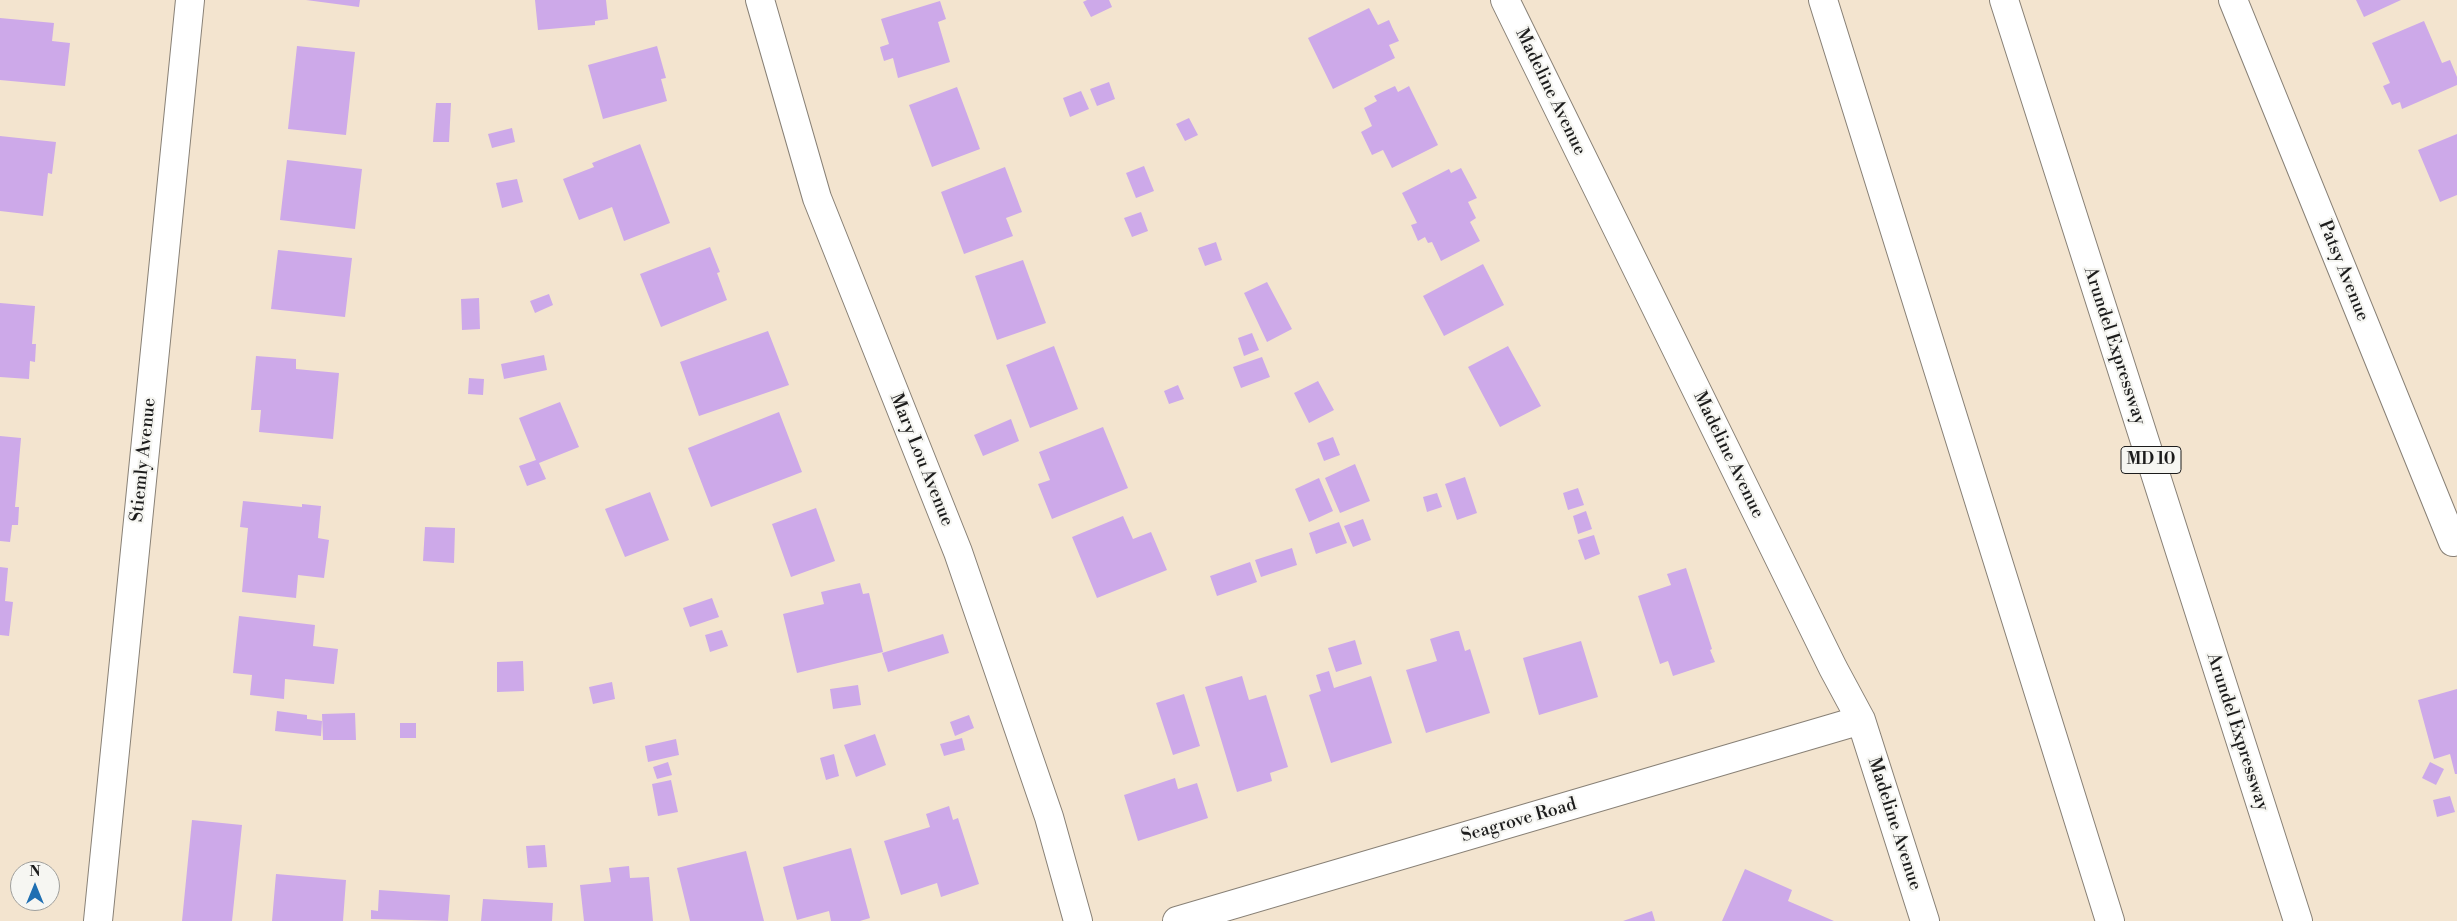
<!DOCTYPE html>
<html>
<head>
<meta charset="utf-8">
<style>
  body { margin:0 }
  #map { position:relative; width:2457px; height:921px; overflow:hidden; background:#f3e4cf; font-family:"Libre Bodoni",serif }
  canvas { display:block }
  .north { position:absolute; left:10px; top:861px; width:50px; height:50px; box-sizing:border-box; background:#f6f6f2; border:1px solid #9f9f9c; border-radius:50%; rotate:0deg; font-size:14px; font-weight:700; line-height:20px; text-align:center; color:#1c1c1c }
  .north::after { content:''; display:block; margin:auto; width:18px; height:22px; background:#1f6fb2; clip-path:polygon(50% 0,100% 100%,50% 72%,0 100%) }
</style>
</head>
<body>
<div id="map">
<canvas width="2457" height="921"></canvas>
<div class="north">N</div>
</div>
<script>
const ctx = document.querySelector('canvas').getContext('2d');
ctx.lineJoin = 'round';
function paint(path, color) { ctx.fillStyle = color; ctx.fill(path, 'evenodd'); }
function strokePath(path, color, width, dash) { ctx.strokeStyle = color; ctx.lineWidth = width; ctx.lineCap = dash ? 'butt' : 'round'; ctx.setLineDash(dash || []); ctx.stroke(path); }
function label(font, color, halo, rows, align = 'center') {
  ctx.font = font + ' "Libre Bodoni",serif'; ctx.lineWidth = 4.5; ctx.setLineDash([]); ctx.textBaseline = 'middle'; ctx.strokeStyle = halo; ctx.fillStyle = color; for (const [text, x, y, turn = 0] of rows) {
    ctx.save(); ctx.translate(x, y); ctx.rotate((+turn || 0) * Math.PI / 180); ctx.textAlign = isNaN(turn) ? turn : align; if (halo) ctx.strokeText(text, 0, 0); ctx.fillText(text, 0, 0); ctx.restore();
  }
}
const building = new Path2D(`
  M306 0H360L359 7Z
  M535 0H606L608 19 595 21V25L538 30Z
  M1087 0H1109L1112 7 1091 17 1083 2Z
  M2356 0H2401L2364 17Z
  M940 1 946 19 938 22 950 62 898 78 893 58 884 61 881 51 880 47 889 44 881 19Z
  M1369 8 1378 25 1389 20 1392 27 1399 41 1389 45 1395 58 1333 89 1308 38Z
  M0 18 54 23 52 41 70 43 65 86 0 80Z
  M2424 21 2442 63 2450 60 2457 77V85L2402 109 2400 102 2392 105 2383 86 2390 83 2372 43Z
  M297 46 355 52 346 135 288 129Z
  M657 46 666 78 661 79 667 101 603 119 588 65Z
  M1109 82 1115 99 1097 106 1090 89Z
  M1395 86 1398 92 1409 86 1438 145 1392 168 1383 150 1372 155 1361 132 1372 126 1364 108 1377 101 1374 96Z
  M957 87 980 149 932 167 909 105Z
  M1081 91 1089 109 1070 117 1063 98Z
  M436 103H451L449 142H433Z
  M1189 118 1198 135 1185 141 1176 124Z
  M512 128 515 142 492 148 488 134Z
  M2457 134V195L2440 202 2418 150Z
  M0 136 56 142 52 174 48 173 43 216 0 211Z
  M640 144 670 223 624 241 612 207 579 220 563 179 594 167 592 163Z
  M287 160 362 169 355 229 280 220Z
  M1144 166 1154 191 1136 198 1126 173Z
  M1005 167 1022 212 1006 218 1013 236 964 254 941 192Z
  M1461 168 1477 198 1468 202 1476 218 1470 222 1480 241 1441 261 1432 242 1428 243 1425 237 1418 241 1411 225 1417 223 1402 193 1449 169 1451 173Z
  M517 179 523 202 502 208 496 183Z
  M1141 212 1148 231 1132 237 1124 218Z
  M1216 242 1222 260 1205 266 1198 248Z
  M710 247 720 272 717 273 727 300 661 327 640 274Z
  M278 250 352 258 345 317 271 309Z
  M1023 260 1046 323 997 340 975 276Z
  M1483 264 1504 305 1444 336 1423 296Z
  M1267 282 1292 329 1267 342 1244 293Z
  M549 294 553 305 535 313 530 301Z
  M479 298 480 329 462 330 461 299Z
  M0 303 35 306 32 344H36L35 362 30 361 29 379 0 377Z
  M768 331 789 385 699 416 680 362Z
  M1252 333 1259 350 1244 356 1238 338Z
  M1054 346 1078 409 1030 428 1006 365Z
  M1508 346 1541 406 1500 427 1468 367Z
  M544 355 547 370 504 379 501 364Z
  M256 356 296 359V369L339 373 333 439 259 432 261 410H251Z
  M1262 357 1270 377 1241 388 1233 367Z
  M469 378 484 379 483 395 468 394Z
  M1318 381 1334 410 1309 423 1294 393Z
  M1178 385 1184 399 1169 404 1164 391Z
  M560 402 579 447 539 463 546 479 527 486 519 466 536 460 519 418Z
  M779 412 802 472 711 507 688 448Z
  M1011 419 1019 441 983 456 974 435Z
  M1103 427 1128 488 1052 519 1038 484 1050 480 1039 452Z
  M0 436 21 438 15 507H19L18 525H12L10 542 0 541Z
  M1333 437 1340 455 1324 461 1317 443Z
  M1355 464 1370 501 1340 513 1325 478Z
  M1465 477 1477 513 1457 520 1445 484Z
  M1319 478 1333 511 1309 522 1295 489Z
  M1578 488 1584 505 1568 510 1563 493Z
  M650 492 669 540 625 557 605 509Z
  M1437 493 1442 507 1427 512 1423 497Z
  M243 501 302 507V504L321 506 318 538 329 540 324 578 298 575 296 598 242 592 248 528 240 527Z
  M816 508 835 561 791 577 772 524Z
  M1586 511 1592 529 1578 534 1573 516Z
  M1123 516 1133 539 1151 532 1167 570 1097 598 1072 537Z
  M1363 519 1371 540 1353 547 1344 526Z
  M1339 522 1347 543 1316 554 1309 533Z
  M425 527 455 528 454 563 423 561Z
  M1594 535 1600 554 1585 560 1578 540Z
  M1292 548 1297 565 1261 577 1255 560Z
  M1250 562 1257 582 1217 596 1210 576Z
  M0 567 8 568 5 601 13 602 9 636 0 635Z
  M1686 568 1712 649 1710 650 1715 662 1673 676 1668 661 1660 664 1638 596 1671 585 1667 574Z
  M860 583 863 594 869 593 883 652 797 673 783 614 824 604 821 592Z
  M712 598 719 617 690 627 683 608Z
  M239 616 315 625 313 646 338 649 334 684 285 679 284 699 250 695 252 675 233 673Z
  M722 630 728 646 710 652 705 635Z
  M1456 631H1459L1465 651 1470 649 1490 713 1426 733 1406 670 1437 661 1430 639Z
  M943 634 949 653 888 672 882 653Z
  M1355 640 1362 664 1336 672 1328 648Z
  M1581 641 1598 697 1539 715 1523 658Z
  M523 661 524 691 497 692V662Z
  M1329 671 1334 688 1371 676 1392 743 1331 763 1309 695 1321 691 1316 675Z
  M1242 676 1249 700 1266 695 1288 767 1270 773 1272 781 1237 792 1205 687Z
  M612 682 615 699 593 704 589 687Z
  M858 685 861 705 833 709 830 689Z
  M2457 689V774H2455L2450 754 2434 759 2418 700Z
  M1184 694 1200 746 1173 755 1156 703Z
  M277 711 307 715V719L322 721 321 736 275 731Z
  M355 713 356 740H323L322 714Z
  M969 715 974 728 955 736 950 722Z
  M400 723H416V738H400Z
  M875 734 886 765 856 777 844 745Z
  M962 738 965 750 944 756 940 744Z
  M676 739 679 755 648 762 645 746Z
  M834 754 839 776 826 780 820 758Z
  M668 762 672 775 657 779 653 767Z
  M2430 762 2444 769 2436 785 2422 778Z
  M1175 778 1178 789 1197 783 1208 818 1138 841 1124 795Z
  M671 780 678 812 658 816 652 784Z
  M2450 796 2455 812 2437 817 2433 800Z
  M949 806 953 820 958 818 979 884 941 897 937 883 901 895 884 841 930 827 926 814Z
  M192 820 242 825 232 921H182Z
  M545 845 547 867 528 868 526 846Z
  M851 848 870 918 860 921H831L829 911 797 920 783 867Z
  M746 851 764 921H690L677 868Z
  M629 866 630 878 649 877 653 921H584L580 885 611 882 609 868Z
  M1745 869 1792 890 1788 901 1834 921H1722Z
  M276 874 346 880 343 921H272Z
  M379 890 450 895 448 921 371 919V910L378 911Z
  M483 899 553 903 552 921H481Z
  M1652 911 1655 921H1623Z`);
const street = new Path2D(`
  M760 0 817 198 958 552 1049 817 1078 921
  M1505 0 1833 668 1861 720 1925 921
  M2233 0 2453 542 2457 540
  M98 921 190 0
  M1177 921 1861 720`);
const highway = new Path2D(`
  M1823 0 2110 921
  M2004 0 2298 921`);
const shields = [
  [2151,460,60]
];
const shieldNames = [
  ["MD 10",2151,460]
];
const streetNames = [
  ["Madeline Avenue",1550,92,64],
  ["Patsy Avenue",2343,271,68],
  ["Arundel Expressway",2114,346,72],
  ["Madeline Avenue",1728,455,64],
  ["Stiemly Avenue",144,460,-84],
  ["Mary Lou Avenue",921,460,68],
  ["Arundel Expressway",2237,732,72],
  ["Seagrove Road",1519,821,-16],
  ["Madeline Avenue",1894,824,72]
];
paint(building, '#cda9e9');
strokePath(street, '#888076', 30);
strokePath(highway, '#888076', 30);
strokePath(street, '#fff', 28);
strokePath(highway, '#fff', 28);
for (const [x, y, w] of shields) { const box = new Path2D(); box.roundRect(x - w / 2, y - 13.5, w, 27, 4); ctx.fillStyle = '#f6f6f2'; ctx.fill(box); strokePath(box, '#1c1c1c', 1); }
label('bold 16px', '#1c1c1c', null, shieldNames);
label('18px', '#1c1c1c', '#f6f6f2', streetNames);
</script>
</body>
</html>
